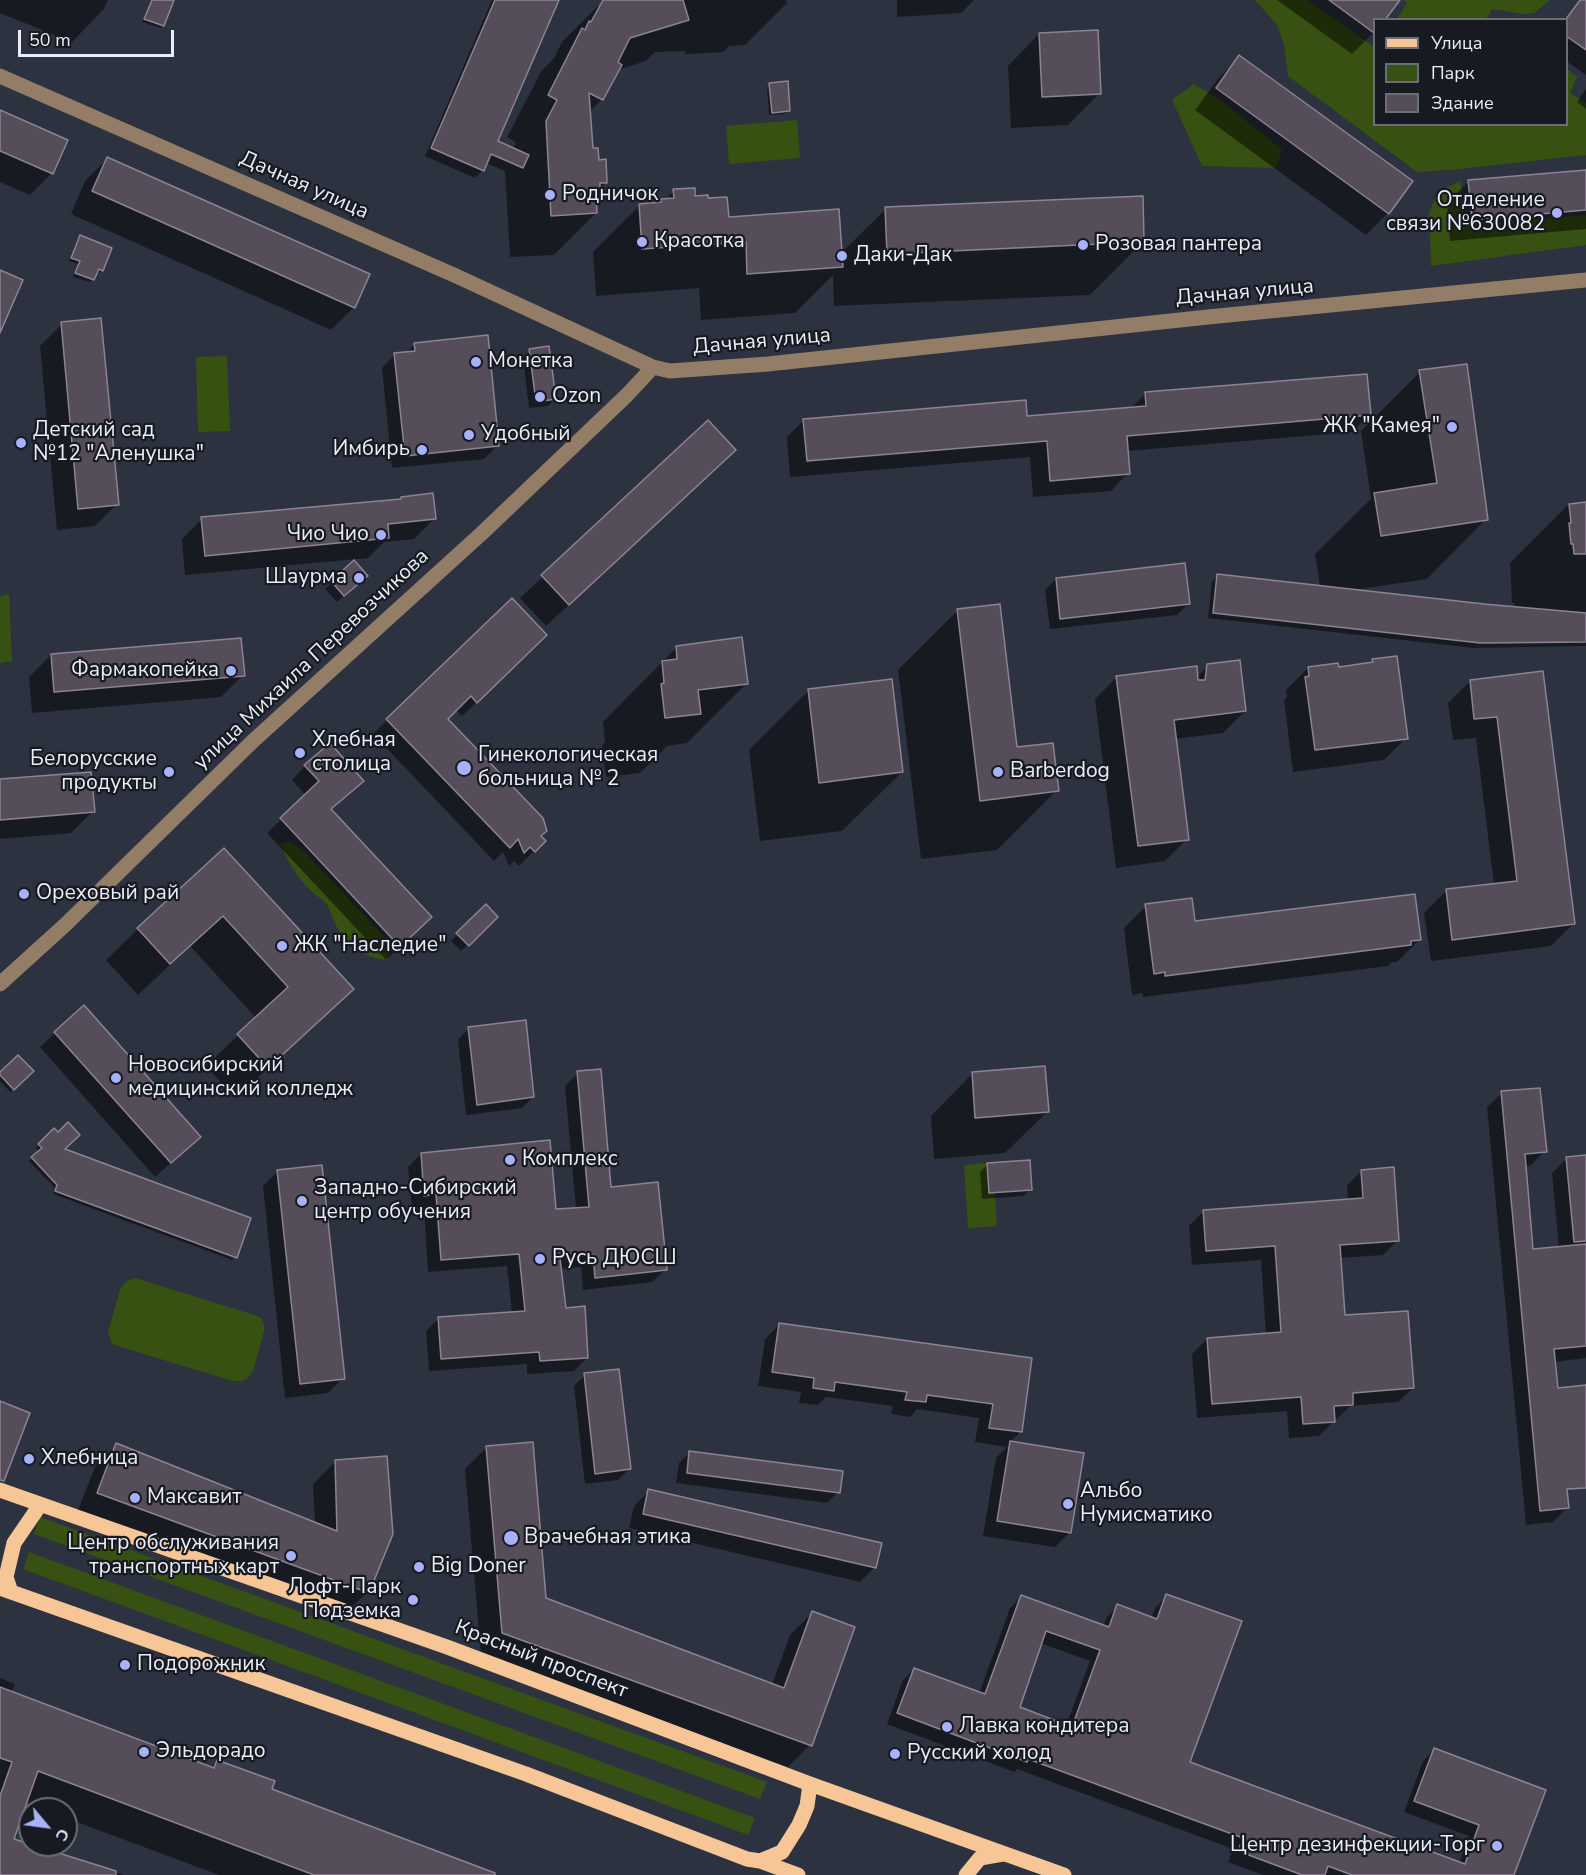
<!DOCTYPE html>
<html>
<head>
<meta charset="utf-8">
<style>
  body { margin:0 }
  #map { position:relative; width:1586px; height:1875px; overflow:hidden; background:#2d3240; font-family:"Nunito Sans",sans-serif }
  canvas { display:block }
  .legend { position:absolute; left:1373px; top:18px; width:195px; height:108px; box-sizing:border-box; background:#171a20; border:2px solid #6b6e76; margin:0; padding:8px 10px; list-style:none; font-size:18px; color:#eaedf7 }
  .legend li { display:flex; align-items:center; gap:12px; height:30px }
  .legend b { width:30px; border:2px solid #6b6e76 }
  .north { position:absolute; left:18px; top:1797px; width:60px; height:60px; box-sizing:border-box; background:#171a20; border:2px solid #6b6e76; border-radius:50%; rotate:119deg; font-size:16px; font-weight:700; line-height:24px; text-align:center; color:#eaedf7 }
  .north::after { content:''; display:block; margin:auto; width:21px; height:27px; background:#a7b1fc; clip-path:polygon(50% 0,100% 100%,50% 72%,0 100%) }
  .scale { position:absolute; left:18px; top:30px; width:156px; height:27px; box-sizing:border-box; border:3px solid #eaedf7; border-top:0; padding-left:8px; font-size:18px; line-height:21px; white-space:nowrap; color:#eaedf7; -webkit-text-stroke:4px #171a20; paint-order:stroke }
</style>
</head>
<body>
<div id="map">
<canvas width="1586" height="1875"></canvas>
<ul class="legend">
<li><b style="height:8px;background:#f7c697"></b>Улица</li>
<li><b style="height:16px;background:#375112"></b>Парк</li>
<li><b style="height:16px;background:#564d5b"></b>Здание</li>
</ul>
<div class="north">С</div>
<div class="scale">50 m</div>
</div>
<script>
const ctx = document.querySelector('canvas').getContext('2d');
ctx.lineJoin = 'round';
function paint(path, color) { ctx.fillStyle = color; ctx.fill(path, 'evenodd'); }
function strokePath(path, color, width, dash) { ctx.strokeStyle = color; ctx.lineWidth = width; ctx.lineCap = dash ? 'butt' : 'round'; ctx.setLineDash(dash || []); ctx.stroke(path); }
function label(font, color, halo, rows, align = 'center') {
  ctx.font = font + ' "Nunito Sans",sans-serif'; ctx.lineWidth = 4.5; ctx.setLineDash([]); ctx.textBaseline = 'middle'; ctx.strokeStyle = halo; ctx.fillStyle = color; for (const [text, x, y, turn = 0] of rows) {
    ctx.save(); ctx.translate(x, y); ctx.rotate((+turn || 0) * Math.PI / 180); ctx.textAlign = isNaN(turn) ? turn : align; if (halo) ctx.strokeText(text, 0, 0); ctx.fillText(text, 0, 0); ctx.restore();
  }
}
const green = new Path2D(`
  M1255 0H1307L1374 47V124H1566L1567 69 1577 77 1570 93 1586 103V155L1460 169 1417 172 1288 76 1284 45 1277 25Z
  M1403 0H1550L1534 13 1523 14 1492 9 1486 19H1397L1407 3Z
  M1194 84 1224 103 1282 150 1276 168 1202 166 1172 100Z
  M797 120 800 158 729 164 726 126Z
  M1460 181 1469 224 1586 215V245L1431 266 1429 213 1438 192Z
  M227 356 230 431 198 432 196 357Z
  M9 594 12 661 0 663V596Z
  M287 842 292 843 302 849 387 940 389 949 388 960C367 959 349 947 338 929 333 921 331 911 326 903 322 899 316 896 311 891 297 877 288 863 281 844Z
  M987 1163 989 1192H995L997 1226 968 1228 964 1165Z
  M135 1278 258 1316 262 1319 265 1328 253 1371 247 1379 243 1381H233L114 1345 111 1341 108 1332 120 1290 125 1282Z
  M40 1517 767 1782 760 1799 34 1534Z
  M29 1552 755 1818 748 1835 23 1569Z`);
const shadow = new Path2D(`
  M0 0H108L103 10 72 42 0 13Z
  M151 0H173L163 25 160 28 142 22Z
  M492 0H557L497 141 513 149 516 142 507 137 541 72 554 58 562 42 604 0H786L787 3 745 45 729 46 723 52 685 54V51L655 52 646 61 617 70 602 99 589 112 591 150 606 182 599 189V193L595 197 596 213 554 255 510 257 505 171 486 163 483 170 475 178 425 156Z
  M897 0H974L961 13 897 17Z
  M1277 0H1395L1374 20V32L1352 54Z
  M1581 0H1586V75L1566 61V20H1564Z
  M1039 34 1100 93 1068 125 1011 128 1008 66Z
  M1239 57 1388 213 1366 235 1195 110 1218 79Z
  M770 84 789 111 785 114 769 115 767 87Z
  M1586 89V109L1577 102Z
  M0 111 52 173 30 195 0 182Z
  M107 159 368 275 353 308 331 330 71 214 85 181Z
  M1586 172V229L1450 241 1447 203 1469 181Z
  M674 191 694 198 728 218 841 253 886 209 1143 242 1090 295 834 306 833 275 795 313 701 320 699 288 596 296 593 252 640 205 658 204 662 200H665Z
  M80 237 102 270 99 273 96 272 90 282 73 277 78 264 69 261 77 240Z
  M62 324 117 504 95 526 57 530 40 346Z
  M414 345 498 445 484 459 392 468 382 368 395 354 406 353Z
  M530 351 555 399 548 406 529 408 523 358Z
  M1420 372 1486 519 1427 579 1353 590 1515 608 1514 603H1512L1510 563 1570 503 1586 502V646L1474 648 1208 618 1212 581 1218 576 1320 587 1315 554 1371 499 1361 431Z
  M1145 394 1369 415 1352 432 1126 451 1128 473 1111 491 1033 497 1030 457 790 477 787 437 804 420 1026 417 1130 409Z
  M708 423 712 472 546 626 520 598Z
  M402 498 434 519 414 539 384 542 368 558 185 575 182 539 202 519 400 500Z
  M354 562 359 582 337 602 325 589Z
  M1056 579 1188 604 1177 615 1050 629 1045 590Z
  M958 610 1016 749 1057 790 997 850 921 859 898 670Z
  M677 647 746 684 687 743 667 746 640 773 606 777 602 745 605 742 603 722Z
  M531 650 462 716 456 710 446 719 544 841 519 866 514 861 509 866 503 852 494 861 373 734 387 720Z
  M51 655 243 675 221 697 32 713 29 677Z
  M1373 660 1406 738 1384 760 1293 772 1284 700 1287 697 1286 690 1308 668H1337L1368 664Z
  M1208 666 1245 711 1223 733 1174 739 1187 839 1165 861 1116 868 1095 699 1117 677H1197Z
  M1542 672 1573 924 1551 946 1431 961 1424 913 1446 891 1494 885 1476 738 1453 740 1448 703 1470 681Z
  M808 691 902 772 842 831 760 841 749 750Z
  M305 766 348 795 330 810 416 931 386 960 267 833 306 796 292 780Z
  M0 781 93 811 71 833 0 839Z
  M224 850 352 989 320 1021 235 1098 206 1066 256 1018 190 946 138 995 106 960 138 929Z
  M486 906 496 917 461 951 451 941Z
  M1146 906 1193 922 1419 940 1397 962H1392L1388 966 1143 997V993L1132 995 1124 928Z
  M468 1029 533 1097 522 1108 466 1115 458 1040Z
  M55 1033 184 1151 155 1177 40 1047Z
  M32 1071 10 1092 0 1081V1074Z
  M578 1073 610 1188 665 1270 652 1282 583 1290 581 1267 560 1269 565 1309 587 1358 574 1371 527 1374V1364L429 1371 426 1331 439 1318 512 1313 507 1266 428 1272 424 1207 412 1208 408 1167 421 1154 554 1211 576 1209 565 1086Z
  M972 1074 1047 1112 1005 1153 934 1159 931 1116Z
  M1502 1093 1545 1151 1530 1166H1524L1532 1251 1559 1248 1552 1173 1567 1158 1586 1156V1358L1554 1362 1556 1390 1586 1387V1466L1564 1468 1567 1508 1553 1522 1526 1525 1487 1107Z
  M54 1130 62 1149 235 1257 232 1260 53 1194 55 1188 29 1161 40 1151 36 1148Z
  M987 1165 1031 1189 1023 1196 982 1199 980 1172Z
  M278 1171 343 1378 328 1393 285 1398 263 1186Z
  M1361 1171 1398 1240 1383 1255 1340 1258 1344 1317 1413 1388 1398 1402 1350 1406 1337 1419H1334V1421L1319 1436 1289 1438 1287 1411 1197 1418 1192 1354 1207 1339 1266 1335 1261 1260 1192 1265 1189 1226 1204 1211 1348 1200 1347 1186Z
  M780 1324 1031 1360 1020 1432 1009 1443 1082 1455 1070 1532 1055 1547 983 1536 996 1458 1007 1447 975 1442 979 1418 917 1409 910 1417 891 1414 893 1406 826 1397 818 1405 799 1403 801 1392 758 1386 765 1339Z
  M585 1375 629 1469 618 1480 585 1484 574 1386Z
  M117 1445 315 1523 313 1484 335 1462 367 1592 345 1614 76 1515 95 1467Z
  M487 1447 545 1599 772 1685 790 1635 812 1613 853 1628 810 1745 788 1767 481 1655 465 1469Z
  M690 1452 838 1492 827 1503 676 1483 679 1463Z
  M649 1491 875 1567 860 1582 629 1528 634 1506Z
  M1167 1596 1188 1763 1459 1863 1469 1836 1404 1812 1423 1761 1434 1750 1513 1875H1263L1228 1862 1233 1849 1017 1769 1014 1772 887 1724 903 1680 914 1670 979 1694 1010 1608 1021 1597 1103 1626 1107 1617 1118 1606 1151 1618 1156 1607ZM1040 1643 1090 1661 1066 1726 1018 1708Z
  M0 1678 15 1684 11 1693 211 1768 217 1762 270 1790 475 1875H219L66 1818V1809H43L25 1802 12 1840 124 1875H0Z`);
const building = new Path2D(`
  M152 0H174L164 26 144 19Z
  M495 0H559L498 141 529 155 523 168 491 154 484 171 431 148Z
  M603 0H683L689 20 630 38 618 62 622 65 603 100 589 93 593 148H598L599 160 606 159 607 183H600V194H596L597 213 551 216 546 121 557 100 548 95 582 28 585 30 589 21 591 22Z
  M1329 0H1400L1385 20H1374V33Z
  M1580 0H1586V50L1566 36V19Z
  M1098 30 1101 94 1042 97 1039 33Z
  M1239 55 1413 181 1389 214 1216 88Z
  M788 81 790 111 772 113 769 83Z
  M0 110 68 140 53 174 0 151Z
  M107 157 370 274 355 308 92 191Z
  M1586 170V210L1472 220 1468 180Z
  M695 188V196L708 195V198L727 197 729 217 839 209 843 267 747 274 746 242 642 249 639 204 661 202V199L674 198 673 189Z
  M1143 196 1144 242 887 254 885 207Z
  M80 235 112 248 103 271 99 269 94 280 75 273 80 261 71 258Z
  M0 270 23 280 0 333Z
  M101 318 119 505 78 509 61 322Z
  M488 335 499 446 405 456 394 353 415 351 414 343Z
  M549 346 556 399 536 402 529 349Z
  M1467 364 1488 520 1381 536 1374 493 1437 483 1419 370Z
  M1367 374 1371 415 1127 436 1130 474 1050 481 1047 441 807 461 803 419 1026 400 1027 416 1146 406 1145 392Z
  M708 420 736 450 569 605 541 575Z
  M433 493 436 519 388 524 389 538 205 556 201 517 401 499V497Z
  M1586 502V554H1574L1573 544H1571L1569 523H1571L1569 504Z
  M354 560 368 576 344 596 331 581Z
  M1185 563 1190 604 1060 619 1056 578Z
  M1217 574 1484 604 1586 613V642L1480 643 1213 613Z
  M512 598 547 635 477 703 471 696 448 719 543 818 547 831 541 836 546 841 535 852 530 847 524 853 518 839 510 848 386 719Z
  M1000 604 1017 747 1053 743 1059 791 980 801 957 609Z
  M742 637 748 684 698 690 701 714 665 718 661 684 664 683 662 661 677 659 676 646Z
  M241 638 245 676 54 692 51 654Z
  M1397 656 1408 739 1315 750 1305 677 1309 676 1308 667 1338 663 1339 667 1373 662 1372 659Z
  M1240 660 1246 711 1174 720 1189 840 1138 846 1116 676 1197 666 1198 680H1205L1207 664Z
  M1543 671 1575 924 1452 940 1446 889 1517 881 1497 717 1474 719 1470 680Z
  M892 679 903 772 819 783 808 689Z
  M330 743 364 781 331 809 432 917 400 947 280 818 319 781 304 765Z
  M91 772 95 812 0 820V779Z
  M224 848 354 989 268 1068 237 1034 288 987 223 916 170 964 137 928Z
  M1415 894 1421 940 1411 941V945L1165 976V972L1154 974 1145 904 1192 898 1195 921Z
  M486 904 498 917 469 946 456 933Z
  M84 1005 201 1137 171 1163 54 1032Z
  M526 1020 534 1097 477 1105 468 1027Z
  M18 1055 34 1071 14 1090 0 1075V1072Z
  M1045 1066 1049 1112 975 1118 972 1072Z
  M601 1069 611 1187 658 1182 667 1270 595 1278 593 1255 560 1258 566 1308 585 1306 588 1358 540 1361 539 1352 441 1359 438 1317 525 1311 519 1254 441 1260 436 1194 424 1196 421 1153 550 1140 556 1209 589 1207 577 1071Z
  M1540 1088 1547 1152 1525 1154 1533 1249 1586 1244V1346L1554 1349 1558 1388 1586 1385V1488L1567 1489 1569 1508 1540 1511 1501 1091Z
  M68 1122 80 1135 65 1149 251 1218 237 1258 55 1191 57 1185 31 1157 42 1148 38 1144 54 1128 58 1132Z
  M1586 1155V1241L1574 1242 1566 1157Z
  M1030 1160 1032 1190 989 1193 987 1163Z
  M322 1165 345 1379 300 1384 277 1170Z
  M1394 1167 1399 1241 1340 1245 1345 1315 1408 1311 1414 1388 1353 1393V1405L1334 1406 1335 1422 1303 1424 1301 1397 1212 1404 1207 1338 1281 1332 1275 1246 1206 1251 1203 1210 1363 1198 1361 1170Z
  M779 1323 1032 1358 1022 1432 989 1428 993 1404 927 1395 926 1402 905 1400 907 1392 835 1382 834 1391 813 1388 814 1378 772 1372Z
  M619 1369 631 1469 595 1474 584 1373Z
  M0 1401 30 1413 4 1481 0 1480Z
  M1010 1441 1084 1453 1071 1533 997 1521Z
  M533 1442 546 1598 784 1688 812 1611 855 1627 812 1746 502 1633 486 1446Z
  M116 1443 337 1531 335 1460 387 1456 393 1534 369 1593 97 1493Z
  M689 1451 843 1471 840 1493 687 1473Z
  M648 1489 882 1543 876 1568 643 1514Z
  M1166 1594 1242 1621 1190 1762 1465 1864 1479 1825 1414 1801 1434 1748 1546 1790 1514 1875H1352L1328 1866 1325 1875H1302L1238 1851 1243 1838 1028 1759 1027 1762 897 1713 914 1668 985 1694 1021 1595 1109 1627 1117 1604 1157 1619ZM1046 1631 1100 1650 1072 1727 1020 1707Z
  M0 1687 214 1768 217 1760 275 1781 272 1789 495 1873V1875H314L38 1771 14 1839 116 1871V1875H0V1796L12 1762 0 1758Z`);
const minor = new Path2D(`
  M0 76 454 275 653 367 670 371 768 364 1208 317 1586 280
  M0 984 65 925 253 741 481 534 627 395 653 367`);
const major = new Path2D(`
  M0 1490 447 1647 810 1784 1064 1875
  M0 1588 526 1774 747 1859 760 1861 798 1875
  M11 1592 6 1577 14 1543 40 1505
  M760 1861 782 1852 799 1825 807 1806 810 1784
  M966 1875 980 1858 1003 1854`);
const markers = [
  [550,195,6,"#a7b1fc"],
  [1557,213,6,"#a7b1fc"],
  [642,242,6,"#a7b1fc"],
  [1083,245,6,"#a7b1fc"],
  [842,256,6,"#a7b1fc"],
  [476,362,6,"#a7b1fc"],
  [540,397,6,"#a7b1fc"],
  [1452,427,6,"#a7b1fc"],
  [469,435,6,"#a7b1fc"],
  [21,443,6,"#a7b1fc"],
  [422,450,6,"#a7b1fc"],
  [381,535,6,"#a7b1fc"],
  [359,578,6,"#a7b1fc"],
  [231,671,6,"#a7b1fc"],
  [300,753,6,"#a7b1fc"],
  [464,768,8,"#a7b1fc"],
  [169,772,6,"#a7b1fc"],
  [998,772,6,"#a7b1fc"],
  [24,894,6,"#a7b1fc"],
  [282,946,6,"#a7b1fc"],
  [116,1078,6,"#a7b1fc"],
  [510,1160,6,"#a7b1fc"],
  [302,1201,6,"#a7b1fc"],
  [540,1259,6,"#a7b1fc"],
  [29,1459,6,"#a7b1fc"],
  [135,1498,6,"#a7b1fc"],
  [1068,1504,6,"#a7b1fc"],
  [511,1538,8,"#a7b1fc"],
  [291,1556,6,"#a7b1fc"],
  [419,1567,6,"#a7b1fc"],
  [413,1600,6,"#a7b1fc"],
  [125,1665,6,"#a7b1fc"],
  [947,1727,6,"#a7b1fc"],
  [144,1752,6,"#a7b1fc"],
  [895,1754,6,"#a7b1fc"],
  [1497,1846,6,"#a7b1fc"]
];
const streetNames = [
  ["Дачная улица",304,186,24],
  ["Дачная улица",1245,293,-5],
  ["Дачная улица",762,342,-5],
  ["улица Михаила Перевозчикова",312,660,-43],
  ["Красный проспект",541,1660,21]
];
const poiNames = [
  ["Родничок",562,195],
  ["Отделение",1545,201,"right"],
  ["связи №630082",1545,225,"right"],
  ["Красотка",654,242],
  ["Розовая пантера",1095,245],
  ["Даки-Дак",854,256],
  ["Монетка",488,362],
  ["Ozon",552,397],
  ["ЖК \"Камея\"",1440,427,"right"],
  ["Детский сад",33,431],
  ["№12 \"Аленушка\"",33,455],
  ["Удобный",481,435],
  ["Имбирь",410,450,"right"],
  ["Чио Чио",369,535,"right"],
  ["Шаурма",347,578,"right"],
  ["Фармакопейка",219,671,"right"],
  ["Хлебная",312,741],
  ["столица",312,765],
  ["Гинекологическая",478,756],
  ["больница № 2",478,780],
  ["Белорусские",157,760,"right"],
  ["продукты",157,784,"right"],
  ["Barberdog",1010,772],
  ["Ореховый рай",36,894],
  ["ЖК \"Наследие\"",294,946],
  ["Новосибирский",128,1066],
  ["медицинский колледж",128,1090],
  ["Комплекс",522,1160],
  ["Западно-Сибирский",314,1189],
  ["центр обучения",314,1213],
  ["Русь ДЮСШ",552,1259],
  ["Хлебница",41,1459],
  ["Альбо",1080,1492],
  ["Нумисматико",1080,1516],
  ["Максавит",147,1498],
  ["Врачебная этика",524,1538],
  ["Центр обслуживания",279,1544,"right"],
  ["транспортных карт",279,1568,"right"],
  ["Big Doner",431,1567],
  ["Лофт-Парк",401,1588,"right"],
  ["Подземка",401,1612,"right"],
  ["Подорожник",137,1665],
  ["Лавка кондитера",959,1727],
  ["Эльдорадо",156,1752],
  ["Русский холод",907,1754],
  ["Центр дезинфекции-Торг",1485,1846,"right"]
];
paint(green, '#375112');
paint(shadow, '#0007');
paint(building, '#564d5b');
strokePath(building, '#8d8393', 1.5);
strokePath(minor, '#947d66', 15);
strokePath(major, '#f7c697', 15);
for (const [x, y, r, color] of markers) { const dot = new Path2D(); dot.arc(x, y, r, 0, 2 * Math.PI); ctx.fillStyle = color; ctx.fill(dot); strokePath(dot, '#171a20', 2); }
label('21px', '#eaedf7', '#171a20', streetNames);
label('21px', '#eaedf7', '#171a20', poiNames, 'left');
</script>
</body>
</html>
